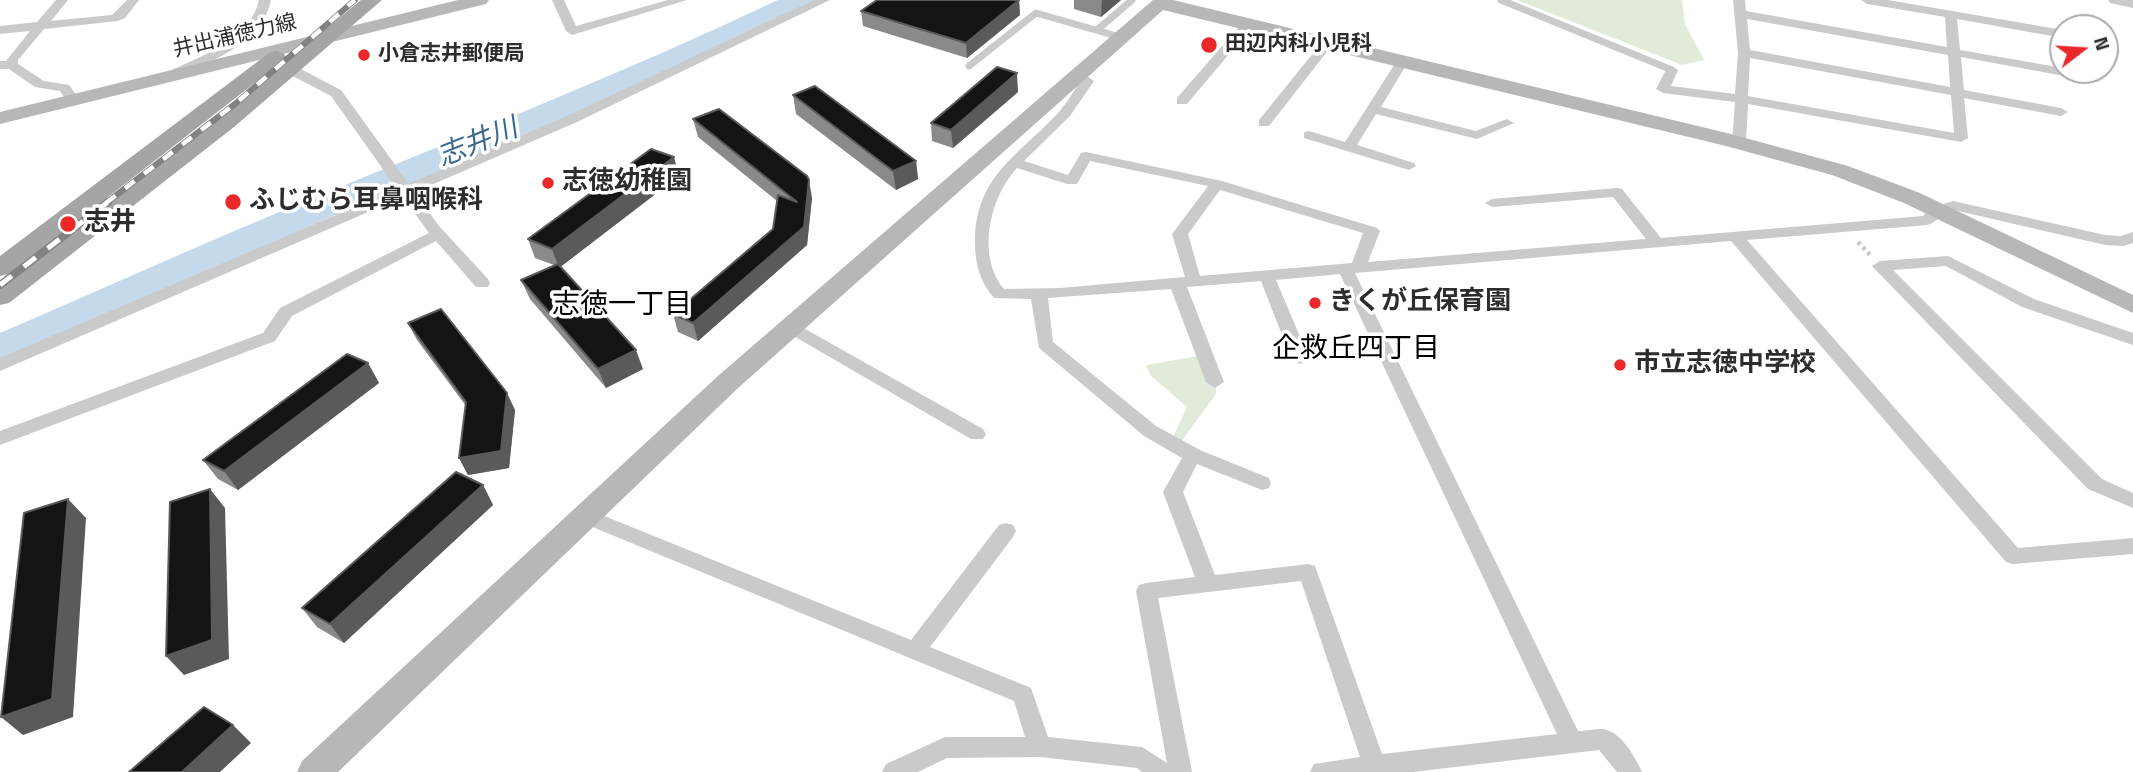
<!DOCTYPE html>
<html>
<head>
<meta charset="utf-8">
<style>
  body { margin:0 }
  #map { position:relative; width:2133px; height:772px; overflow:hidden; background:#fff; font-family:"Titillium Web",sans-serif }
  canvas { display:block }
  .north { position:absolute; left:2049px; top:14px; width:70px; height:70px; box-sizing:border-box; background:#fff; border:2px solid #ababab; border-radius:50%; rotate:73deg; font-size:19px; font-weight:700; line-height:28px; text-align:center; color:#2d2d2d }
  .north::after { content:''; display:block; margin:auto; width:24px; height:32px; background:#ea282a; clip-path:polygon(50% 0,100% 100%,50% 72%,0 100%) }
</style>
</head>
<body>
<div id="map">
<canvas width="2133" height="772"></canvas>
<div class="north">N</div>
</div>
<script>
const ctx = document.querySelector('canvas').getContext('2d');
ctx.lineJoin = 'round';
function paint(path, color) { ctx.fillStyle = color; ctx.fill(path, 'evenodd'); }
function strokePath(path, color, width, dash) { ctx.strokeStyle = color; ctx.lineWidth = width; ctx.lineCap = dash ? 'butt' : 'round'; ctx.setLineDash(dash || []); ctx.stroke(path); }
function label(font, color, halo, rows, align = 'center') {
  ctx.font = font + ' "Titillium Web","Noto Sans JP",sans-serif'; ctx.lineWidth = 7; ctx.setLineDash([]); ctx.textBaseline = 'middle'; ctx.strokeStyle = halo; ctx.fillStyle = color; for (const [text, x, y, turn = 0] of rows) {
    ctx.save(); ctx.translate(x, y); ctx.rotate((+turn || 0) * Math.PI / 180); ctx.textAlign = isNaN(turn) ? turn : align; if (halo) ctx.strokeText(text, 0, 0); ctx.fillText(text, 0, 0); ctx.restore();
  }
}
const green = new Path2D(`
  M1517 0H1682L1685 24 1704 60 1682 65Z
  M1199 356 1216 388V394L1180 443 1172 439 1187 407 1150 375 1146 365Z`);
const river = new Path2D(`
  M778 0H815L811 6 701 59 532 134 340 213 0 363V333C105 288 210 240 316 197 471 133 626 72 778 0Z`);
const path = new Path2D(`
  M1858 242 1871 256`);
const lane = new Path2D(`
  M1501 0 1672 70
  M1097 30 1132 0
  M969 66 1036 13 1120 37`);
const street = new Path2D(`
  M56 0H68L51 21 112 15 127 0H139L125 18 118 21 44 29 18 60V64L44 81 69 85 80 100 73 104 68 103 60 91 35 87 9 69H0V61H6L30 31 0 34V26L37 22Z
  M259 0H271C262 44 213 59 178 78H168V72C202 55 250 41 259 0Z
  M552 0H564L576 26 668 0H687L572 35 566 31Z
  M814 0H830L577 122 415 192 439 226 488 279 490 283 488 287H476L436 241 292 316 275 341 0 445V431L263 333 280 308 429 233 403 197 0 371V358L397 189 331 96 285 72V66H295L341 90 409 184 567 116Z
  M1733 0H1745L1746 11 1947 47 1945 17 1867 4 1861 0H1888L2063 30V38L1957 19 1960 50 2097 74 2103 78 2097 82 1961 57 1964 90 2061 108 2068 112 2061 116 1964 98 1968 138 1961 142 1748 104 1746 143 1739 147 1732 143 1735 102 1663 93 1656 89 1666 70 1672 66 1678 70 1671 86 1735 94 1738 53ZM1747 19 1948 55 1950 87 1750 50ZM1750 58 1951 95 1954 133 1748 96Z
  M2108 0H2133V8L2110 3Z
  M1247 21 1251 22V28L1187 104H1177V98L1243 22Z
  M1327 40 1333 44 1269 126H1259V120L1323 41Z
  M1402 58 1408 62 1381 107 1476 131 1507 119 1514 123 1477 139 1376 114 1357 145 1414 163 1416 166 1409 170 1304 138V132L1309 131 1345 142 1396 62Z
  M1080 71 1094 81 1070 116 1024 161 1068 175 1081 153 1086 152 1222 181 1377 228 1380 231 1368 262 1646 239 1613 197 1492 207 1485 203 1492 199 1617 188 1622 189 1661 238 1923 216 1930 208 1953 201 2105 235 2121 236 2133 232V243L2123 246 2105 245 1954 210C1942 214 1935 223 1927 225L1747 240 2018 548 2133 538V554L2013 564 2006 562 1731 241 1355 273 1578 731C1586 731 1594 729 1601 729 1620 729 1635 757 1642 772H1617L1599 750 1413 772H1310L1314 764 1360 757 1301 581 1158 598 1192 772H1142L1137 768 1040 757 947 758 918 772H882L886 764 945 737H1025L1014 701 578 521 575 516 578 511 585 508 592 511 911 640 999 525 1006 523 1013 525 1016 531 1013 537 930 647 1031 688 1048 737 1142 747 1167 763 1136 591 1139 585 1146 583 1195 577 1163 492 1182 458 1144 436 1039 348 1031 299 994 298C980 282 975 264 975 243 975 176 1018 156 1058 113 1067 103 1073 92 1080 82L1074 75ZM1090 161 1208 186 1172 234 1185 277 1060 288 1004 289C976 255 990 197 1017 168L1067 184H1077ZM1220 190 1363 233 1352 263 1200 276 1188 234ZM1340 274 1557 734 1382 754 1315 566 1308 564 1215 575 1183 492 1197 464 1262 490 1269 488 1271 483 1269 478 1200 450 1156 426 1053 342 1048 298 1171 289 1206 382 1215 388 1224 382 1187 287 1261 281 1291 358 1300 364 1309 358 1276 280Z
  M1948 256 2034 299 2133 333V345L2022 307 1946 266 1893 270 2102 479 2133 493V508L2088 489 1872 266 1880 261Z
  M791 321 983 429 986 434 983 439H971L785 331 783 327Z`);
const secondary = new Path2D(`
  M458 0H489L486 4 0 124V112Z
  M1153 0H1173L1727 133 1848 166 1920 193 2133 295V313L1904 203 1832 175 1726 146 1163 10 737 389 338 772H297L302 761 719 375Z`);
const primary = new Path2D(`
  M361 0H382L234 127 9 303 0 305V284L218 117Z
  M276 51 283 53 286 57 283 61 9 274 0 276V256L269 53Z`);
const railFar1 = new Path2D(`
  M106 203 235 104 355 0`);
const rail = new Path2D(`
  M0 285 108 202`);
const wall = new Path2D(`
  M1019 0 1020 15 967 58 863 26 861 11Z
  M1074 0H1121L1101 17 1074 9Z
  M1018 92 953 148 932 141 931 123Z
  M793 95 916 161 918 179 896 190 796 114Z
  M693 119 812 198 807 245 698 341 678 332 673 314 773 229 777 201 698 137Z
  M679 176 560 267 643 369 606 388 530 299 521 280 554 265 535 258 528 239Z
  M408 323 515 410 509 468 468 475 459 458 466 406 417 340Z
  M368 363 379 383 238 490 218 479 203 460Z
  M483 485 493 505 344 643 317 627 302 608Z`);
const shadedWall = new Path2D(`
  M1019 0 1020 15 967 58 966 43Z
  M1102 0H1121L1101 17Z
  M1017 73 1018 92 953 148 951 130Z
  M674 157 679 176 559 268 552 249Z
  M916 161 918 179 896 190 893 171Z
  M809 180 812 198 807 245 698 341 693 323 804 227Z
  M636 350 643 369 606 388 598 369Z
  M368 363 379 383 238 490 224 471Z
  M507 393 515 410 509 468 468 475 459 458Z
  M483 485 493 505 344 643 330 624Z
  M210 489 225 508 229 659 184 675 166 656Z
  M68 499 86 518 73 717 23 735 1 717Z
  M233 725 251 743 220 772H182Z`);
const building = new Path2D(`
  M877 0H1019L966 43 861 11Z
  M997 67 1017 73 951 130 931 123Z
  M815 86 916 161 893 171 793 95Z
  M719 109 807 176 809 180 804 227 693 323 673 314 773 229 778 195 797 202 693 119Z
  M651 149 674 157 552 249 528 239Z
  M558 264 636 350 598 369 521 280Z
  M441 309 507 393 501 451 459 458 466 402 408 323Z
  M347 354 368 363 224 471 203 460Z
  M456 472 483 485 330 624 302 608Z
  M210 489 212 640 166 656 170 502Z
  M68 499 52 699 1 717 24 513Z
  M204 707 233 725 182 772H129Z`);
const markers = [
  [1209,45,9,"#ea282a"],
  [364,55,7,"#ea282a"],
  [548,183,7,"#ea282a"],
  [233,202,9,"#ea282a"],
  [68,224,9,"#ea282a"],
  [1315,303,7,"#ea282a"],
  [1620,365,7,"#ea282a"]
];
const farStreetnames = [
  ["井出浦徳力線",235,37,-13]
];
const farPoinames = [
  ["田辺内科小児科",1225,45],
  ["小倉志井郵便局",378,55]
];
const poiNames = [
  ["志徳幼稚園",562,183],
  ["ふじむら耳鼻咽喉科",249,202],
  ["志井",84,224],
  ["きくが丘保育園",1329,303],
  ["市立志徳中学校",1634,365]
];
const waterNames = [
  ["志井川",478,144,-22]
];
const neighbourhoodNames = [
  ["志徳一丁目",622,306],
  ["企救丘四丁目",1356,350]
];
paint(green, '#e2ebd9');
paint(river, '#c4daec');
strokePath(path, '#cacaca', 4.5, [3.5, 3.5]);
strokePath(lane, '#cacaca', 7);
paint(street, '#cacaca');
paint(secondary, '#b7b7b7');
paint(primary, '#a5a5a5');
strokePath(railFar1, '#828282', 6);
strokePath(rail, '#828282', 8);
strokePath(railFar1, '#fff', 4.5, [12]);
strokePath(rail, '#fff', 5, [15]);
paint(wall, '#8a8a8a');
paint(shadedWall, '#5a5a5a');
paint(building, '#141414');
strokePath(building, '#5a5a5a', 2);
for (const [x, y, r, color] of markers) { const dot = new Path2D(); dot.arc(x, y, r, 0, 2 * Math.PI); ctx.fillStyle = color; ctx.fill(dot); strokePath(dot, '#fff', 2.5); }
label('21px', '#2d2d2d', '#fff', farStreetnames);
label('bold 21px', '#2d2d2d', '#fff', farPoinames, 'left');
label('bold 26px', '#2d2d2d', '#fff', poiNames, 'left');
label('italic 28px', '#396991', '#fff', waterNames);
label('28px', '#000', '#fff', neighbourhoodNames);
</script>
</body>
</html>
